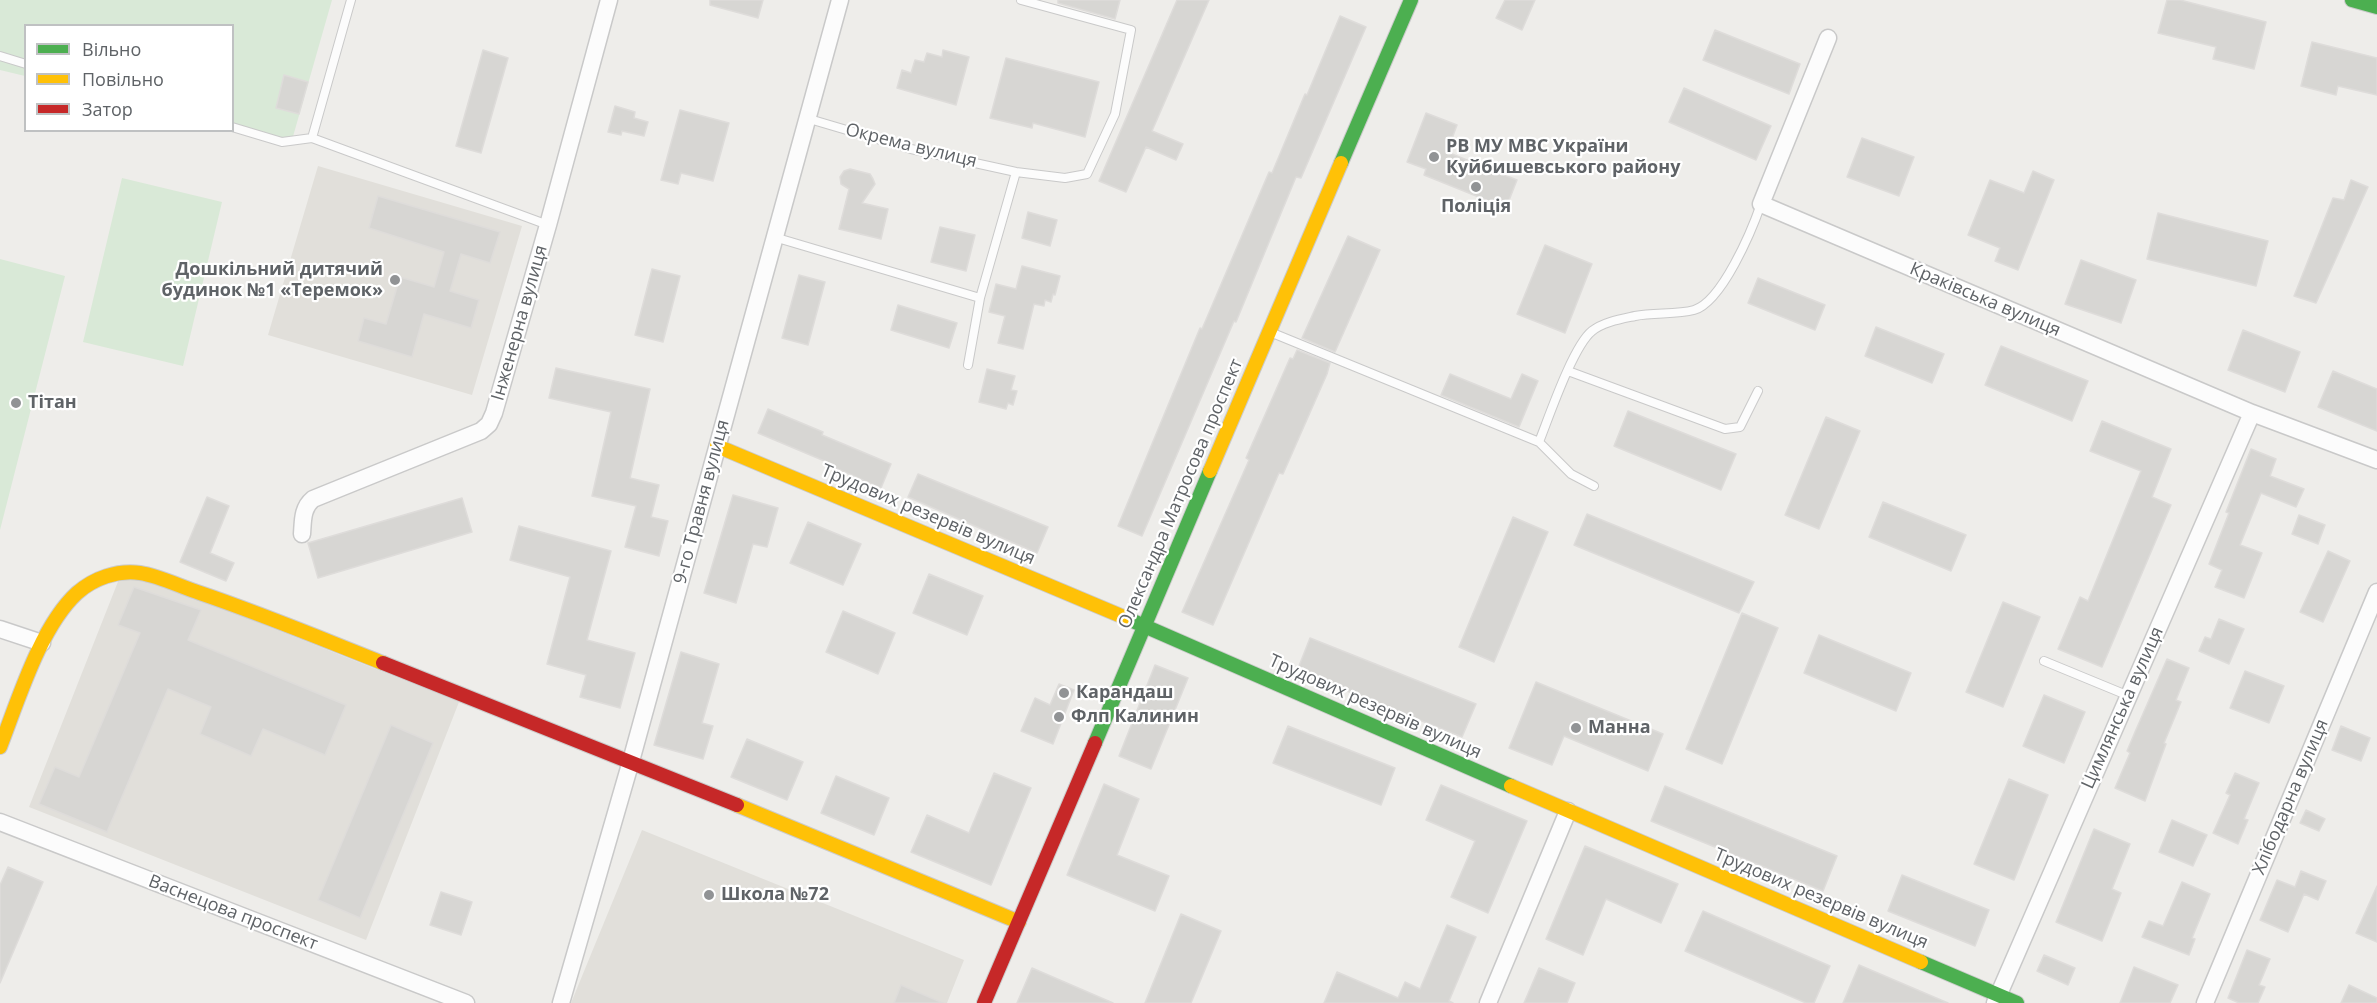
<!DOCTYPE html>
<html>
<head>
<meta charset="utf-8">
<style>
  body { margin:0 }
  #map { position:relative; width:2377px; height:1003px; overflow:hidden; background:#eeedea; font-family:"Open Sans",sans-serif }
  canvas { display:block }
  .legend { position:absolute; left:24px; top:24px; width:210px; height:108px; box-sizing:border-box; background:#fff; border:2px solid #bfc1c2; margin:0; padding:8px 10px; list-style:none; font-size:18px; color:#5f6367 }
  .legend li { display:flex; align-items:center; gap:12px; height:30px }
  .legend b { width:30px; border:2px solid #bfc1c2 }
</style>
</head>
<body>
<div id="map">
<canvas width="2377" height="1003"></canvas>
<ul class="legend">
<li><b style="height:8px;background:#4caf50"></b>Вільно</li>
<li><b style="height:8px;background:#ffc107"></b>Повільно</li>
<li><b style="height:8px;background:#c62828"></b>Затор</li>
</ul>
</div>
<script>
const ctx = document.querySelector('canvas').getContext('2d');
ctx.lineJoin = 'round';
function paint(path, color) { ctx.fillStyle = color; ctx.fill(path, 'evenodd'); }
function strokePath(path, color, width, dash) { ctx.strokeStyle = color; ctx.lineWidth = width; ctx.lineCap = dash ? 'butt' : 'round'; ctx.setLineDash(dash || []); ctx.stroke(path); }
function label(font, color, halo, rows, align = 'center') {
  ctx.font = font + ' "Open Sans",sans-serif'; ctx.lineWidth = 4.5; ctx.setLineDash([]); ctx.textBaseline = 'middle'; ctx.strokeStyle = halo; ctx.fillStyle = color; for (const [text, x, y, turn = 0] of rows) {
    ctx.save(); ctx.translate(x, y); ctx.rotate((+turn || 0) * Math.PI / 180); ctx.textAlign = isNaN(turn) ? turn : align; if (halo) ctx.strokeText(text, 0, 0); ctx.fillText(text, 0, 0); ctx.restore();
  }
}
const education = new Path2D(`
  M318 166 522 226 472 395 268 335Z
  M123 569 459 702 366 940 29 807Z
  M642 830 964 960 947 1003H571Z`);
const green = new Path2D(`
  M0 0H332L292 140 233 126 232 26H26L25 76 0 70Z
  M122 178 222 202 183 366 83 342Z
  M0 259 65 276 0 530Z`);
const building = new Path2D(`
  M710 0H763L758 18 710 5Z
  M1058 0H1120L1115 19 1058 3Z
  M1177 0H1209L1152 131 1183 144 1176 160 1146 147 1126 192 1099 181Z
  M1505 0H1535L1522 30 1496 18Z
  M2167 0H2180L2266 22 2254 69 2213 59 2216 47 2158 33Z
  M1340 16 1366 27 1301 178 1296 177 1236 322 1234 321 1142 536 1118 526 1200 328 1202 329 1269 172 1272 173 1305 94 1307 95Z
  M1715 30 1800 64 1789 94 1703 60Z
  M2312 42 2377 58V95L2338 86 2336 95 2301 86Z
  M483 50 508 58 481 153 456 146Z
  M943 50 969 57 956 105 897 88 902 70 911 73 915 60 924 62 927 53 942 57Z
  M1006 58 1099 82 1085 137 1033 123 1032 128 990 118Z
  M284 75 308 82 299 114 276 108Z
  M1684 88 1771 126 1756 160 1669 122Z
  M615 106 635 112 634 118 648 122 644 136 622 131 621 135 608 132Z
  M680 110 729 123 713 181 681 173 678 184 661 180Z
  M1426 113 1457 125 1447 152 1517 180 1506 208 1424 175 1426 169 1407 162Z
  M1862 138 1914 157 1899 196 1847 177Z
  M850 169 870 174 873 179 875 184 862 203 888 209 881 239 839 229 849 189 841 184 840 177 844 171Z
  M2033 171 2054 180 2018 270 1995 261 2000 248 1968 235 1990 180 2024 193Z
  M2351 180 2368 187 2316 303 2294 296 2333 198 2344 200Z
  M378 196 500 232 490 263 461 254 450 291 479 300 471 328 424 314 412 357 358 341 364 318 386 324 400 277 434 287 444 252 369 228Z
  M1028 212 1057 220 1050 246 1022 238Z
  M2158 213 2268 241 2256 286 2147 259Z
  M940 227 975 235 966 271 931 262Z
  M1348 236 1380 250 1335 352 1302 338Z
  M1545 245 1592 264 1565 333 1517 314Z
  M2081 260 2136 280 2121 323 2065 304Z
  M1022 266 1060 276 1055 295 1053 294 1051 302 1045 300 1044 306 1034 304 1023 349 998 343 1005 316 989 312 996 284 1016 289Z
  M652 269 680 276 663 342 635 335Z
  M799 275 825 282 808 345 782 338Z
  M1758 278 1825 305 1815 330 1748 303Z
  M898 305 957 323 949 348 891 330Z
  M1876 327 1944 354 1932 383 1865 356Z
  M2243 330 2300 352 2285 392 2228 370Z
  M2001 346 2088 381 2072 421 1985 385Z
  M1297 350 1330 363 1327 374 1283 474 1279 473 1213 625 1182 612 1249 460 1246 458 1290 358 1293 359Z
  M556 368 650 389 630 478 659 485 651 517 668 521 659 556 625 547 636 506 592 496 611 412 549 398Z
  M987 369 1015 376 1011 390 1017 391 1013 405 1008 403 1006 409 979 402Z
  M2333 371 2377 389V431L2318 407Z
  M1450 374 1511 399 1522 374 1538 381 1519 427 1441 395Z
  M768 409 823 432 822 435 891 464 881 488 833 467 834 465 758 433Z
  M1628 411 1736 454 1721 490 1614 446Z
  M1826 417 1860 431 1819 529 1785 515Z
  M2102 421 2171 449 2152 497 2171 505 2102 667 2058 649 2080 597 2088 601 2141 471 2090 451Z
  M2251 449 2276 459 2270 476 2304 489 2296 507 2261 493 2240 545 2262 553 2244 598 2215 587 2222 570 2209 564 2229 513 2226 512Z
  M918 474 1048 527 1037 553 908 497Z
  M733 495 778 508 767 547 753 544 736 603 704 593Z
  M207 497 229 506 210 553 234 563 226 581 180 562Z
  M462 498 472 532 318 578 308 543Z
  M1883 502 1966 535 1951 571 1869 537Z
  M1587 514 1754 582 1739 613 1574 545Z
  M2299 515 2325 525 2318 544 2292 534Z
  M1513 517 1548 532 1494 662 1459 647Z
  M808 522 861 544 843 585 790 563Z
  M519 526 611 551 587 640 635 653 620 708 580 697 586 675 547 664 570 577 510 560Z
  M2328 551 2350 561 2323 622 2300 612Z
  M929 574 983 596 967 635 913 613Z
  M134 587 201 610 188 640 346 705 325 755 263 729 251 756 200 734 211 707 168 689 107 832 39 804 55 767 79 777 140 633 118 625Z
  M2003 602 2040 617 2003 707 1966 692Z
  M843 611 895 633 878 674 826 652Z
  M1742 613 1778 628 1722 764 1686 749Z
  M2219 619 2244 629 2229 664 2199 651 2205 637 2211 639Z
  M1819 635 1911 673 1896 711 1804 673Z
  M1310 638 1476 704 1462 737 1297 671Z
  M681 652 719 664 702 723 713 726 703 759 654 745Z
  M2167 659 2189 668 2176 700 2181 702 2164 743 2166 744 2145 801 2115 788 2130 753 2127 751 2135 732Z
  M1155 665 1188 678 1151 769 1119 756Z
  M2245 671 2284 686 2269 723 2230 708Z
  M1536 682 1663 734 1648 771 1564 736 1552 765 1509 748Z
  M1059 684 1074 690 1053 744 1021 731 1035 698 1050 705Z
  M2044 695 2085 712 2064 763 2023 746Z
  M391 725 433 743 360 918 318 900Z
  M1288 726 1395 768 1381 805 1273 763Z
  M2341 726 2370 738 2361 761 2332 750Z
  M747 739 803 762 787 800 731 777Z
  M994 773 1031 788 991 885 911 852 927 815 969 833Z
  M2235 773 2259 783 2244 819 2248 820 2238 844 2213 833 2230 795 2226 793Z
  M836 776 889 798 874 835 821 813Z
  M2009 779 2048 795 2014 880 1974 864Z
  M1104 784 1139 799 1117 855 1169 876 1155 911 1067 875Z
  M1441 785 1527 821 1488 913 1451 897 1475 841 1426 820Z
  M1665 786 1837 856 1823 891 1651 821Z
  M2306 810 2325 819 2319 831 2300 823Z
  M2172 820 2207 835 2193 866 2159 852Z
  M2094 829 2130 844 2112 889 2121 893 2102 941 2056 922Z
  M1585 846 1678 884 1661 923 1606 899 1583 955 1546 939Z
  M8 867 43 882 0 983V885Z
  M2301 871 2326 881 2318 900 2304 894 2288 932 2260 920 2277 880 2295 887Z
  M1902 875 1989 910 1975 946 1888 911Z
  M2182 882 2210 894 2192 938 2195 939 2189 955 2142 937 2149 921 2163 926Z
  M2377 886V942L2356 933Z
  M441 892 472 902 461 935 430 925Z
  M1703 911 1830 966 1814 1003H1806L1685 951Z
  M1181 914 1221 931 1191 1003H1145Z
  M1447 925 1476 937 1449 1001 1453 1003H1324L1337 972 1398 998 1405 982 1420 989Z
  M2247 950 2270 959 2259 985 2265 987 2258 1003H2239L2228 998Z
  M2044 955 2075 968 2068 985 2037 971Z
  M1859 965 1948 1003H1843Z
  M2134 967 2178 985 2170 1003H2120Z
  M1032 968 1113 1003H1017Z
  M1539 968 1575 983 1567 1003H1524Z
  M901 985 943 1003H894Z
  M2349 985 2377 998V1003H2341Z`);
const lane = new Path2D(`
  M0 56 26 64
  M806 118 911 149 1016 172 1065 178 1087 174 1115 114 1131 30 1021 0
  M232 127 282 142 312 138 548 225
  M312 138 351 0
  M774 237 980 298
  M1270 332 1539 442 1571 474 1594 486
  M968 365 980 298 1016 172
  M1568 371 1725 429 1740 427 1758 391
  M1539 442C1549 417 1573 346 1592 331 1603 322 1621 319 1635 316 1654 312 1676 315 1694 310 1722 302 1752 230 1761 204
  M2044 661 2129 696`);
const street = new Path2D(`
  M1828 38 1761 204 2252 413 2377 460
  M302 534C303 521 302 508 313 499L481 431 489 424 494 413 548 225 609 0
  M0 629 42 643
  M0 822 466 1003
  M561 1003 631 761 840 0
  M1488 1003 1568 811
  M1995 1003 2252 413
  M2205 1003 2377 592`);
const fast = new Path2D(`
  M2352 0 2377 7
  M1341 163 1411 0
  M1126 618 1511 786
  M1095 743 1210 471
  M1921 962 2017 1003`);
const slow = new Path2D(`
  M717 446 1126 618
  M1210 471 1341 163
  M0 747C18 701 40 627 77 593 94 578 117 570 140 573 160 576 181 587 200 593 262 614 322 639 383 663
  M1511 786 1921 962
  M737 805 1019 922`);
const jam = new Path2D(`
  M383 663 737 805
  M984 1003 1095 743`);
const markers = [
  [1434,157,6,"#919395"],
  [1476,187,6,"#919395"],
  [395,280,6,"#919395"],
  [16,403,6,"#919395"],
  [1064,693,6,"#919395"],
  [1059,717,6,"#919395"],
  [1576,728,6,"#919395"],
  [709,895,6,"#919395"]
];
const streetNames = [
  ["Окрема вулиця",911,146,14],
  ["Краківська вулиця",1985,300,23],
  ["Інженерна вулиця",520,323,-74],
  ["Олександра Матросова проспект",1181,494,-67],
  ["9-го Травня вулиця",702,502,-75],
  ["Трудових резервів вулиця",928,515,23],
  ["Трудових резервів вулиця",1375,707,24],
  ["Цимлянська вулиця",2123,708,-66],
  ["Хлібодарна вулиця",2291,797,-67],
  ["Трудових резервів вулиця",1821,899,23],
  ["Васнецова проспект",233,913,21]
];
const poiNames = [
  ["РВ МУ МВС України",1446,147],
  ["Куйбишевського району",1446,168],
  ["Поліція",1476,207,"center"],
  ["Дошкільний дитячий",383,270,"right"],
  ["будинок №1 «Теремок»",383,291,"right"],
  ["Тітан",28,403],
  ["Карандаш",1076,693],
  ["Флп Калинин",1071,717],
  ["Манна",1588,728],
  ["Школа №72",721,895]
];
paint(education, '#e1dfda');
paint(green, '#d9e9d7');
paint(building, '#d7d6d3');
strokePath(building, '#dedcda', 1.5);
strokePath(lane, '#c9c9c9', 10);
strokePath(street, '#c9c9c9', 19);
strokePath(fast, '#cbcbcb', 16);
strokePath(slow, '#cbcbcb', 16);
strokePath(jam, '#cbcbcb', 16);
strokePath(lane, '#fcfcfc', 8);
strokePath(street, '#fcfcfc', 16);
strokePath(fast, '#4caf50', 14);
strokePath(slow, '#ffc107', 14);
strokePath(jam, '#c62828', 14);
for (const [x, y, r, color] of markers) { const dot = new Path2D(); dot.arc(x, y, r, 0, 2 * Math.PI); ctx.fillStyle = color; ctx.fill(dot); strokePath(dot, '#fff', 2); }
label('18px', '#5f6367', '#fff', streetNames);
label('bold 18px', '#5f6367', '#fff', poiNames, 'left');
</script>
</body>
</html>
